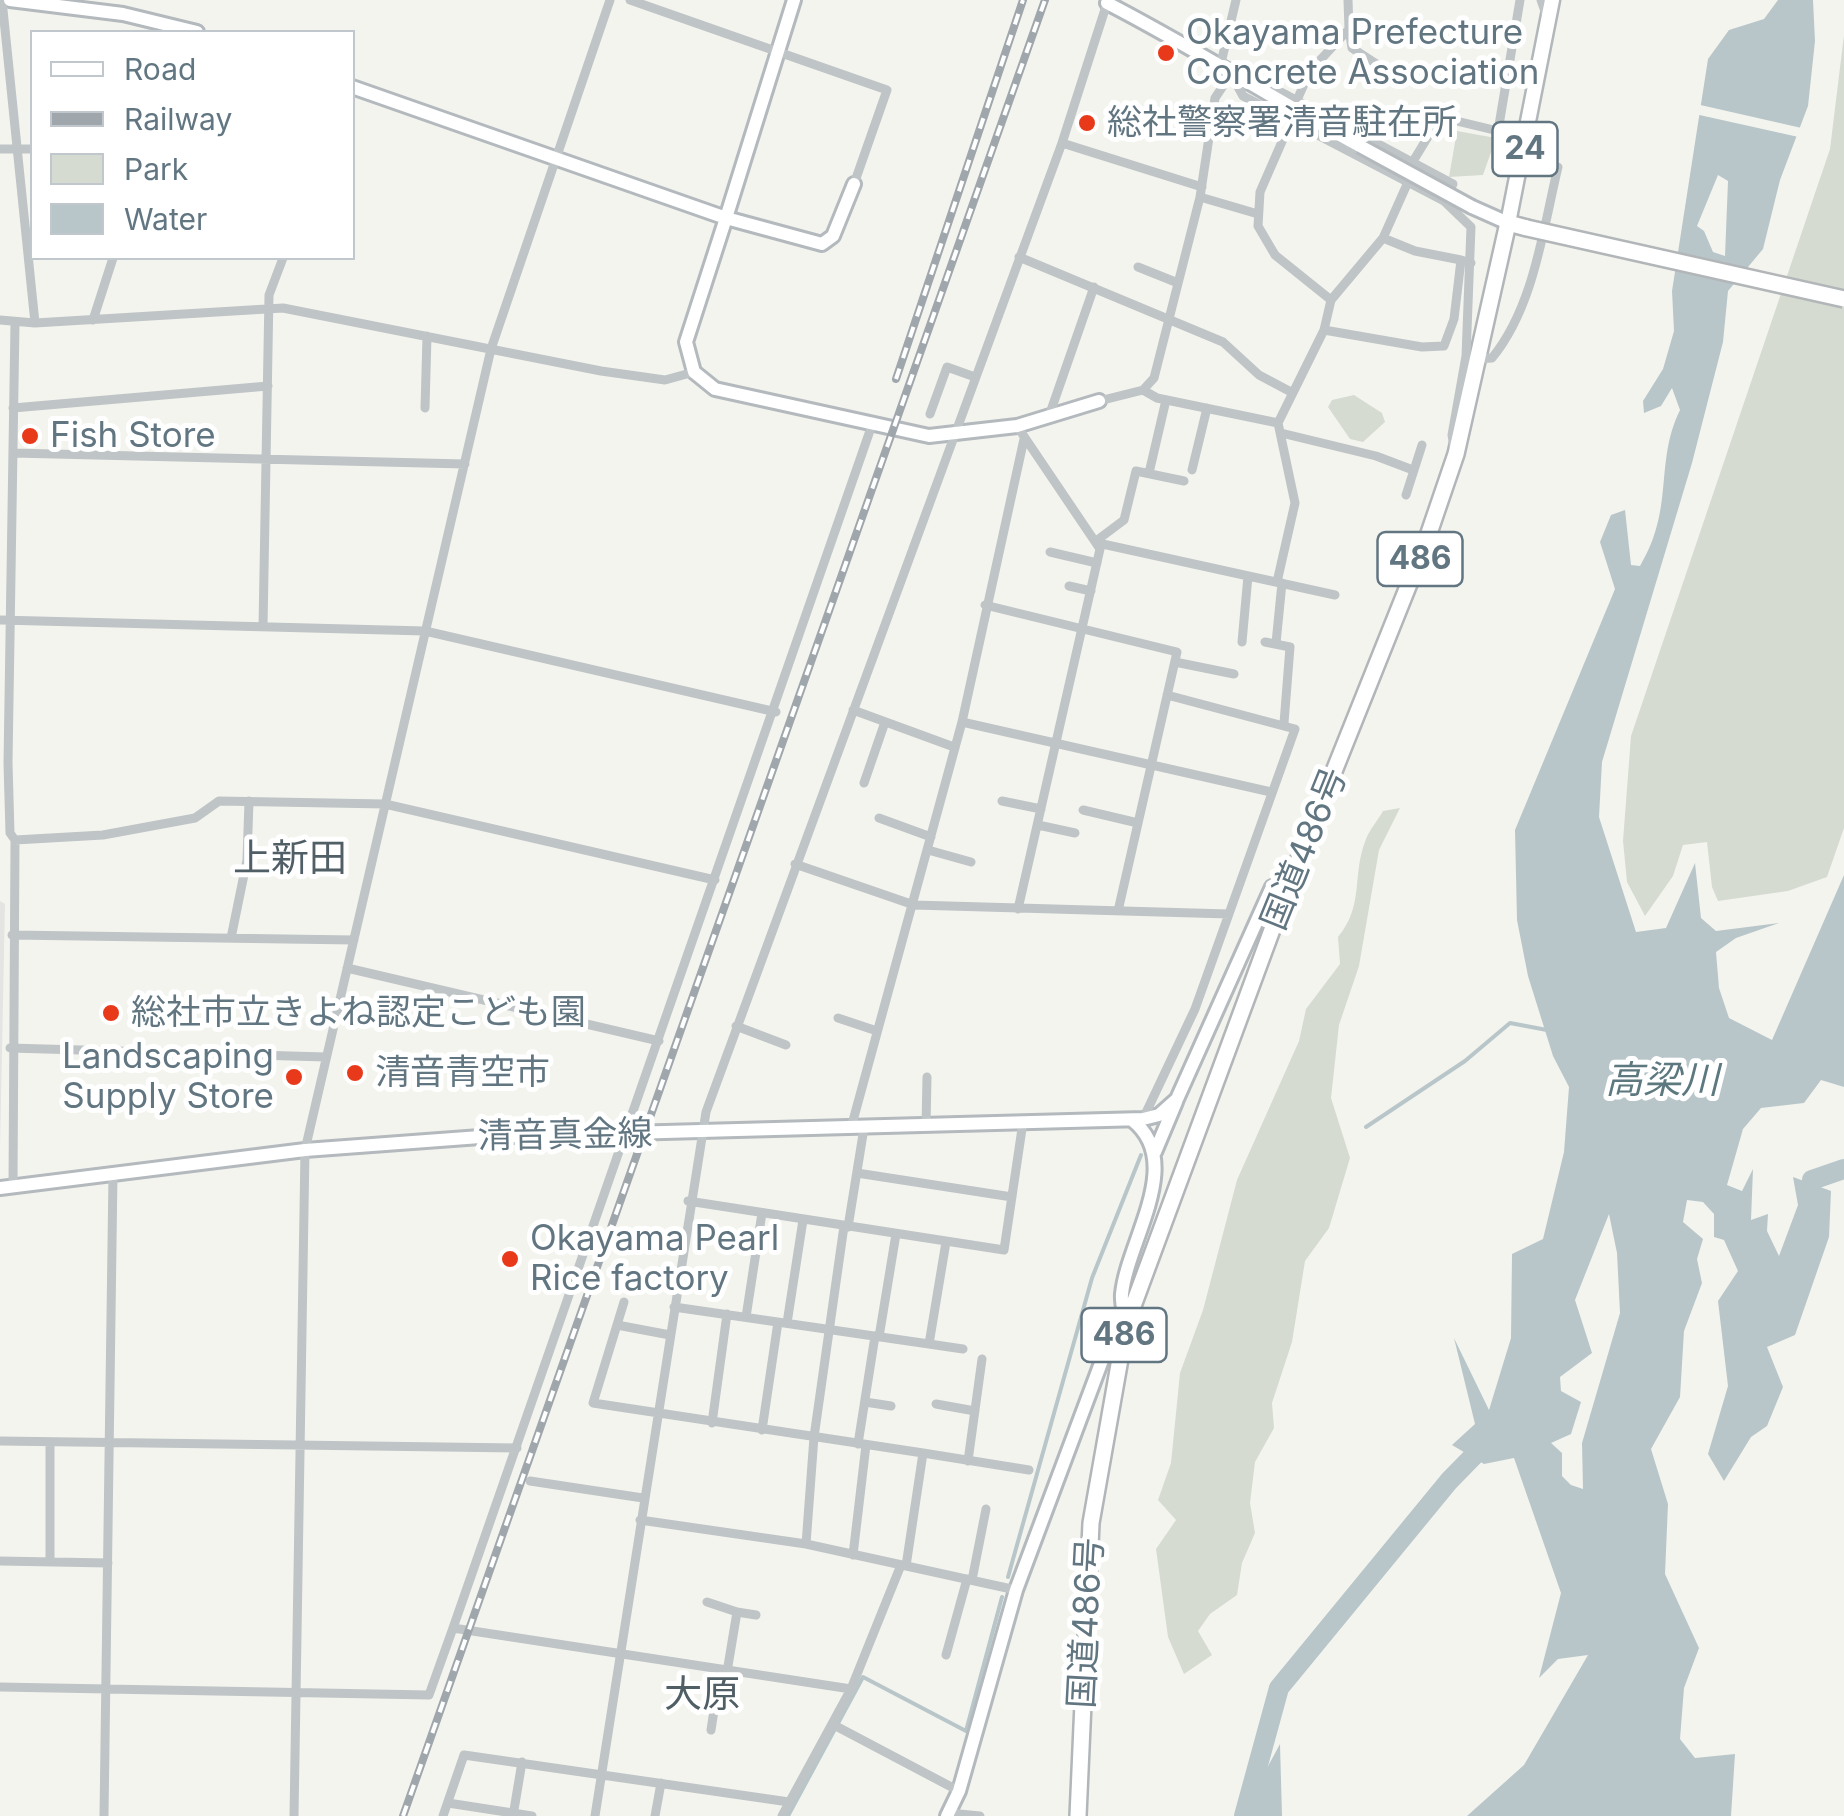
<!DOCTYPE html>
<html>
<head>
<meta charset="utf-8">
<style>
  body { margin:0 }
  #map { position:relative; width:1844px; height:1816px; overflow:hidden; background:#f4f4ef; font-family:Inter,sans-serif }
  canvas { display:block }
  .legend { position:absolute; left:30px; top:30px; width:325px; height:230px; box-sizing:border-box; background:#fff; border:2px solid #c0c8cd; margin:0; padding:12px 18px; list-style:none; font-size:30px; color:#627682 }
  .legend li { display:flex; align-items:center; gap:20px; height:50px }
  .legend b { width:50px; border:2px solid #c0c8cd }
</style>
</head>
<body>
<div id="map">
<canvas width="1844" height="1816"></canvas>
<ul class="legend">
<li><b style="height:12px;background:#fff"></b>Road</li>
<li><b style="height:12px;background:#9fa7ac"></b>Railway</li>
<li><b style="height:28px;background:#d5dbd0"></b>Park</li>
<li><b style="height:28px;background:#b8c6c9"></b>Water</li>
</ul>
</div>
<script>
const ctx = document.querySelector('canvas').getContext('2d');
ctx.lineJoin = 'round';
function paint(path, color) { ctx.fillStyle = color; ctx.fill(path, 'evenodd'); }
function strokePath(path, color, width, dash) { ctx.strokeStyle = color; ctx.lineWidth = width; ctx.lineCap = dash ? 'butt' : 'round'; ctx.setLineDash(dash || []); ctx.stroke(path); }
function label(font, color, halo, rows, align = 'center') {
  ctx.font = font + ' Inter,"Noto Sans JP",sans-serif'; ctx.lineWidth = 10; ctx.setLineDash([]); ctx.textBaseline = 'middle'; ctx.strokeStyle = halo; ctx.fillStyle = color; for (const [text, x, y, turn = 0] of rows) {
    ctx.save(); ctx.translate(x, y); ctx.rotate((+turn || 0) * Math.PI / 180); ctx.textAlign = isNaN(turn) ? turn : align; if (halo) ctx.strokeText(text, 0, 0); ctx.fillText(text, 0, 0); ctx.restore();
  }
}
const built = new Path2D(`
  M0 901 5 904 0 1151Z`);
const green = new Path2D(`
  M1844 35V828L1827 877 1788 891 1718 901 1712 887 1707 842 1683 845 1673 876 1645 916 1627 882 1623 841 1631 736 1830 149Z
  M1457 131 1496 138 1483 175 1449 177Z
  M1354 395 1382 413 1385 422 1363 442 1350 439 1328 407 1332 400Z
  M1400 808 1379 850 1359 966 1339 1025 1331 1098 1350 1158 1329 1228 1305 1261 1292 1342 1272 1403 1274 1428 1255 1462 1250 1503 1255 1533 1242 1563 1237 1595 1210 1614 1198 1631 1212 1655 1184 1674 1168 1637 1156 1549 1176 1520 1158 1500 1171 1463 1180 1373 1203 1310 1237 1180 1299 1041 1306 1009 1340 964 1338 937C1365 904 1351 877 1366 839 1370 829 1378 820 1383 811Z`);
const water = new Path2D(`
  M1778 0H1813L1815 41 1808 106 1780 180 1763 249 1728 291 1723 342 1692 463 1602 762 1599 817 1636 932 1666 928 1695 863 1701 918 1716 931 1779 923 1736 938 1716 952 1719 988 1729 1018 1772 1040 1844 875V1087L1821 1080 1804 1103 1761 1108 1743 1129 1727 1185 1742 1191 1753 1169 1751 1220 1768 1214 1767 1231 1779 1256 1798 1205 1793 1177 1831 1191 1829 1237 1795 1335 1767 1347 1783 1387 1767 1426 1751 1437 1724 1481 1708 1454 1728 1386 1718 1301 1738 1271 1724 1240 1714 1237V1214L1703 1202 1687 1200 1683 1222 1703 1239 1697 1259 1702 1283 1684 1331 1680 1397 1651 1449 1668 1504 1665 1574 1699 1648 1684 1688 1680 1739 1695 1758 1735 1754 1731 1816H1467L1524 1765 1588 1655 1558 1659 1539 1678 1561 1593 1514 1458 1484 1464 1452 1445 1475 1424 1454 1338 1489 1410 1511 1338 1512 1254 1543 1239 1564 1152 1569 1087 1553 1056 1528 976 1517 920 1515 830 1615 589 1600 542 1611 515 1625 510 1631 565 1640 566C1675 508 1654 463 1680 410L1672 388 1661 406 1644 413 1643 401 1663 369 1674 331 1672 291 1708 59 1729 30 1764 19ZM1718 175 1728 181 1725 256 1713 252 1704 231 1697 226ZM1609 1214 1617 1253 1620 1313 1582 1443 1583 1489 1571 1485 1562 1476V1453L1551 1443 1571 1434 1581 1402 1561 1391 1560 1377 1592 1353 1575 1300Z
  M1280 1744 1282 1816H1241Z`);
const pier = new Path2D(`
  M1696 104 1806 129 1803 138 1695 114Z`);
const stream = new Path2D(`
  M1366 1127 1465 1061 1510 1023 1547 1030
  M1008 1577 1092 1278 1141 1155
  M788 1816 863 1677 966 1731 1002 1597`);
const river = new Path2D(`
  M1808 1209 1812 1180 1844 1169
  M1244 1816 1279 1688 1449 1481 1492 1437`);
const street = new Path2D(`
  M2 0 35 323
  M630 0 887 90 854 184
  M1541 0 1547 17
  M1349 29 1352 48 1401 80
  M1221 63 1236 0
  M1231 74 1243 96 1444 201 1471 227 1466 356 1452 435 1454 447
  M1239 75H1249L1453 184 1447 195
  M1297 100 1310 71 1349 29 1348 0
  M1291 121 1260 192 1258 226 1275 255 1331 300 1324 330
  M1062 143 1202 187
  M0 149H32
  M1412 163 1440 117 1498 131 1520 0
  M1200 197 1258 214
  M1383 238 1415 251 1461 260
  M1019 257 1223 342 1259 375 1291 392
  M1138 267 1178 283
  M1331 300 1383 238 1408 182
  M0 320 35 323 283 308 601 371 665 380 694 372
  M93 320 113 258
  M1478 359 1492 358C1534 307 1543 229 1558 167
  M1143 390 1157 398 1278 423 1324 330 1422 347 1444 346 1454 319 1461 260 1471 263
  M1099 401 1143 390 1154 378 1200 197 1215 98 1231 74
  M13 408 268 386
  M425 408 427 336
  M930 414 947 367 975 377
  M1049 416 1094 287
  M1017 426 1100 549 1018 909
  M1281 433 1376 456 1413 470
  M13 453 465 464
  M1192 470 1207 408
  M1149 473 1166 400
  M1406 495 1422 445
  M1096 541 1124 520 1136 471 1184 481
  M1098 543 1335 595
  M1050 552 1097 563
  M1277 582 1295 503 1278 423
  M1069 586 1091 591
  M985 605 1177 652 1118 911
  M0 620 425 631 776 712
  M263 627 269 295 283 258
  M1242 642 1248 576
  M1265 642 1290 647 1284 723
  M1276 643 1282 583
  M1175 662 1234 674
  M853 710 954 747
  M962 722 1271 792
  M864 783 885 722
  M1002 801 1041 809
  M1083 810 1138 823
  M879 818 931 837
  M1038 825 1075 833
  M15 840 103 835 195 818 219 801 385 804 715 880
  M928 850 971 862
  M795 864 914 905 1229 914
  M12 935 354 940
  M231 938 247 860 249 801
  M347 968 659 1041
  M838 1018 877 1031
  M736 1026 786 1045
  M10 1048 326 1057
  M1143 1119 1195 1009 1295 729 1167 695
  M926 1126 927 1077
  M851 1128 962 722 1024 439
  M857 1173 1012 1197
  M13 1185 15 840 10 833 8 763 15 323
  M688 1201 1004 1250 1023 1122
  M848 1227 864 1128
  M624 1302 593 1403 923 1453 906 1566
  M674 1307 929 1344 946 1242
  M746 1317 762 1213
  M787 1323 803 1220
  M617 1325 670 1335
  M879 1337 896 1234
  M929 1344 963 1349
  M865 1402 891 1406
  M936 1404 975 1411
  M712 1423 727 1314
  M762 1430 778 1322
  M0 1441 517 1448
  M858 1444 875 1336
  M923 1453 1029 1470
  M968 1461 982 1359
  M530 1481 643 1498
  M640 1520 806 1544 1016 1590
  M806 1544 814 1437 844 1226
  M853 1555 866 1445
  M0 1561 108 1563
  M50 1562V1442
  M972 1580 986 1509
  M707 1602 737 1612
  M453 1628 873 422
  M946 1655 967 1579
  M727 1672 737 1612 756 1615
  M0 1687 429 1695 453 1628 851 1689
  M832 1724 959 1791
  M711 1730 720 1671
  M448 1803 532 1816
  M949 1813 980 1816
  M104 1816 113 1173
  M294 1816 305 1150 491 349 610 0
  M443 1816 464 1755 789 1802
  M513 1816 522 1762
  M595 1816 706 1112 1062 143 1108 0
  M655 1816 661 1783
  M782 1816 851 1689 901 1565`);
const secondary = new Path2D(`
  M10 0 123 14 197 32
  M794 0 726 218 822 244 833 236 854 184
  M1107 3C1194 48 1274 99 1360 146
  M352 87 726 218 686 342 694 372 715 389 929 436 1017 426 1099 401
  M1472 207 1508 223
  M1155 1152 1176 1102
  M0 1188 305 1150 480 1137 1143 1119 1159 1115 1177 1099 1272 887 1290 881
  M947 1816 959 1791 1016 1590 1107 1347 1126 1325C1125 1315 1121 1304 1122 1294 1127 1241 1186 1162 1132 1120`);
const primary = new Path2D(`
  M1508 223 1552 0`);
const highway = new Path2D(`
  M1078 1816 1091 1523 1126 1325 1290 881 1427 539 1456 454 1508 223 1527 228`);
const rail = new Path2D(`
  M896 379 1023 0
  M403 1816 1045 0`);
const secondaryBridge = new Path2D(`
  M1360 146 1472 207`);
const highwayBridge = new Path2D(`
  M1527 228 1844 299`);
const markers = [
  [1166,53,10,"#e83a1b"],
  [1087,123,10,"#e83a1b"],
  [30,436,10,"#e83a1b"],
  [111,1013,10,"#e83a1b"],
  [355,1073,10,"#e83a1b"],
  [294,1077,10,"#e83a1b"],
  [510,1259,10,"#e83a1b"]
];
const shields = [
  [1525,149,65],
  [1420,559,85],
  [1124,1335,85]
];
const shieldNames = [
  ["24",1525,149],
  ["486",1420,559],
  ["486",1124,1335]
];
const poiNames = [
  ["Okayama Prefecture",1186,33],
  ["Concrete Association",1186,73],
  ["総社警察署清音駐在所",1107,123],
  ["Fish Store",50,436],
  ["総社市立きよね認定こども園",131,1013],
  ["Landscaping",274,1057,"right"],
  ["Supply Store",274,1097,"right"],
  ["清音青空市",375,1073],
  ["Okayama Pearl",530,1239],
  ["Rice factory",530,1279]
];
const streetNames = [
  ["国道486号",1305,849,-68],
  ["清音真金線",565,1136,-1],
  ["国道486号",1087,1623,-87]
];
const neighbourhoodNames = [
  ["上新田",290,860],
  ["大原",702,1696]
];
const waterNames = [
  ["高梁川",1662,1082]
];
paint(built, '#e4e5e3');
paint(green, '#d5dbd0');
paint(water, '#b8c6c9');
paint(pier, '#f4f4ef');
strokePath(stream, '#b8c6c9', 4);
strokePath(river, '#b8c6c9', 20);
strokePath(secondary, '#b3b9bd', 18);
strokePath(primary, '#b2b7ba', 19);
strokePath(highway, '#b2b6b9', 20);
strokePath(street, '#bfc4c6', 9);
strokePath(secondary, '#fff', 12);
strokePath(primary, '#fff', 14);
strokePath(highway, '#fff', 15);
strokePath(rail, '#9fa7ac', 8);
strokePath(rail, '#fff', 4, [11]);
strokePath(secondaryBridge, '#b3b9bd', 18, []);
strokePath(highwayBridge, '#b2b6b9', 20, []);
strokePath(secondaryBridge, '#fff', 12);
strokePath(highwayBridge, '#fff', 15);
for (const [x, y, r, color] of markers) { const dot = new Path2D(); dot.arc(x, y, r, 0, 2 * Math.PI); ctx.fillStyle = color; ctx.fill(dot); strokePath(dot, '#fff', 4); }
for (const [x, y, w] of shields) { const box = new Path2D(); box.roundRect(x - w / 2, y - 27, w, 54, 8); ctx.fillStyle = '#fff'; ctx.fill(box); strokePath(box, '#627682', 2.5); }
label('bold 32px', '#627682', null, shieldNames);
label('35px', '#627682', '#fff', poiNames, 'left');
label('35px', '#627682', '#fff', streetNames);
label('38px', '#505e66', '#fff', neighbourhoodNames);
label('italic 38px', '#5d797f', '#fff', waterNames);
</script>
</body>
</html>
